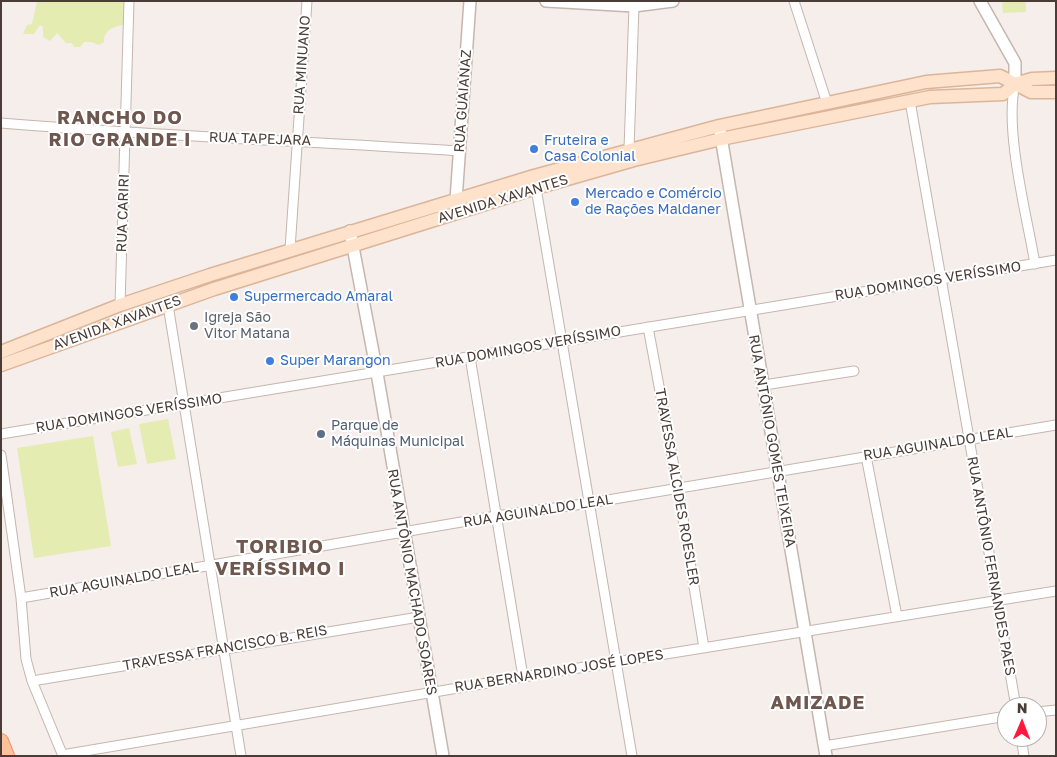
<!DOCTYPE html>
<html>
<head>
<meta charset="utf-8">
<style>
  body { margin:0 }
  #map { position:relative; width:1057px; height:757px; overflow:hidden; background:#f6eeea; font-family:"Golos Text",sans-serif }
  canvas { display:block }
  .frame { position:absolute; inset:0; border:2px solid #4a3d37; pointer-events:none }
  .north { position:absolute; left:997px; top:697px; width:50px; height:50px; box-sizing:border-box; background:#fff; border:1px solid #b7b1af; border-radius:50%; rotate:1deg; font-size:14px; font-weight:700; line-height:20px; text-align:center; color:#4a3d37 }
  .north::after { content:''; display:block; margin:auto; width:18px; height:22px; background:#ff183e; clip-path:polygon(50% 0,100% 100%,50% 72%,0 100%) }
</style>
</head>
<body>
<div id="map">
<canvas width="1057" height="757"></canvas>
<div class="frame"></div>
<div class="north">N</div>
</div>
<script>
const ctx = document.querySelector('canvas').getContext('2d');
ctx.lineJoin = 'round';
function paint(path, color) { ctx.fillStyle = color; ctx.fill(path, 'evenodd'); }
function strokePath(path, color, width, dash) { ctx.strokeStyle = color; ctx.lineWidth = width; ctx.lineCap = dash ? 'butt' : 'round'; ctx.setLineDash(dash || []); ctx.stroke(path); }
function label(font, color, halo, rows, align = 'center') {
  ctx.font = font + ' "Golos Text",sans-serif'; ctx.lineWidth = 4; ctx.setLineDash([]); ctx.textBaseline = 'middle'; ctx.strokeStyle = halo; ctx.fillStyle = color; for (const [text, x, y, turn = 0] of rows) {
    ctx.save(); ctx.translate(x, y); ctx.rotate((+turn || 0) * Math.PI / 180); ctx.textAlign = isNaN(turn) ? turn : align; if (halo) ctx.strokeText(text, 0, 0); ctx.fillText(text, 0, 0); ctx.restore();
  }
}
const green = new Path2D(`
  M37 1H126V24C115 27 104 28 104 42L99 45 91 42H84L80 47H74L72 43H66L57 33 50 41 43 37V27L40 25 34 34H23L27 25 32 24Z
  M1002 1H1026V12L1003 13Z
  M168 419 176 459 147 464 139 424Z
  M129 428 137 464 118 467 111 432Z
  M93 436 111 546 34 558 17 448Z`);
const minor = new Path2D(`
  M794 1 827 103
  M1015 84C1004 130 1027 216 1035 264
  M910 101 1016 707
  M1 123C154 136 307 141 459 151
  M629 149 634 6
  M536 188 632 756
  M290 249 307 1
  M120 305 129 1
  M168 305 241 756
  M648 327 678 488 704 648
  M470 357 523 677
  M764 385 854 371
  M1 434 1056 260
  M1 455 21 598 26 659 32 681 63 756
  M866 456 897 616
  M21 598 496 516 590 503 1056 425
  M32 681 419 617
  M1037 712 1056 710
  M1021 737 1024 756
  M824 746 1007 716
  M62 755 523 677 1056 591`);
const tertiary = new Path2D(`
  M546 1 634 6 673 1
  M980 1 1015 63V84
  M720 131 826 756
  M456 200 470 1
  M350 231 377 373 443 756`);
const secondary = new Path2D(`
  M1 352 120 305 210 275 534 176 719 126 926 82 1000 76 1031 92H1056
  M1 365 214 289 536 188 634 160 721 139 910 101 930 97 1003 94 1015 84 1032 79 1056 78`);
const primary = new Path2D(`
  M1 741 7 756`);
const markers = [
  [534,149,5,"#3f7fe0"],
  [575,202,5,"#3f7fe0"],
  [234,297,5,"#3f7fe0"],
  [194,326,5,"#6b7280"],
  [270,361,5,"#3f7fe0"],
  [321,434,5,"#5c6f8a"]
];
const streetNames = [
  ["RUA MINUANO",302,65,-86],
  ["RUA GUAIANAZ",463,101,-86],
  ["RUA TAPEJARA",260,139,2],
  ["AVENIDA XAVANTES",503,199,-17],
  ["RUA CARIRI",123,213,-88],
  ["RUA DOMINGOS VERÍSSIMO",928,281,-9],
  ["AVENIDA XAVANTES",117,323,-20],
  ["RUA DOMINGOS VERÍSSIMO",528,347,-10],
  ["RUA DOMINGOS VERÍSSIMO",129,413,-9],
  ["RUA ANTÔNIO GOMES TEIXEIRA",772,441,80],
  ["RUA AGUINALDO LEAL",938,444,-9],
  ["TRAVESSA ALCIDES ROESLER",677,487,80],
  ["RUA AGUINALDO LEAL",538,511,-9],
  ["RUA ANTÔNIO FERNANDES PAES",991,566,80],
  ["RUA AGUINALDO LEAL",124,580,-10],
  ["RUA ANTÔNIO MACHADO SOARES",412,582,80],
  ["TRAVESSA FRANCISCO B. REIS",225,648,-10],
  ["RUA BERNARDINO JOSÉ LOPES",559,671,-9]
];
const shopNames = [
  ["Fruteira e",544,141],
  ["Casa Colonial",544,157],
  ["Mercado e Comércio",585,194],
  ["de Rações Maldaner",585,210],
  ["Supermercado Amaral",244,297],
  ["Super Marangon",280,361]
];
const worshipNames = [
  ["Igreja São",204,318],
  ["Vitor Matana",204,334]
];
const serviceNames = [
  ["Parque de",331,426],
  ["Máquinas Municipal",331,442]
];
const districtNames = [
  ["RANCHO DO",120,118],
  ["RIO GRANDE I",120,140],
  ["TORIBIO",280,547],
  ["VERÍSSIMO I",280,569],
  ["AMIZADE",818,703]
];
paint(green, '#e4ecb1');
strokePath(minor, '#c5b6af', 11);
strokePath(tertiary, '#c5b6af', 14);
strokePath(secondary, '#dbb59a', 15);
strokePath(primary, '#eb9763', 16);
strokePath(minor, '#fff', 9);
strokePath(tertiary, '#fff', 11);
strokePath(secondary, '#ffe2cb', 12);
strokePath(primary, '#ffc29a', 14);
for (const [x, y, r, color] of markers) { const dot = new Path2D(); dot.arc(x, y, r, 0, 2 * Math.PI); ctx.fillStyle = color; ctx.fill(dot); strokePath(dot, '#fff', 2); }
label('14px', '#4a3d37', '#fff', streetNames);
label('14px', '#366cbe', '#fff', shopNames, 'left');
label('14px', '#5b616d', '#fff', worshipNames, 'left');
label('14px', '#4e5e75', '#fff', serviceNames, 'left');
ctx.letterSpacing = '1px';
label('bold 19px', '#6e574e', '#fff', districtNames);
ctx.letterSpacing = '0px';
</script>
</body>
</html>
